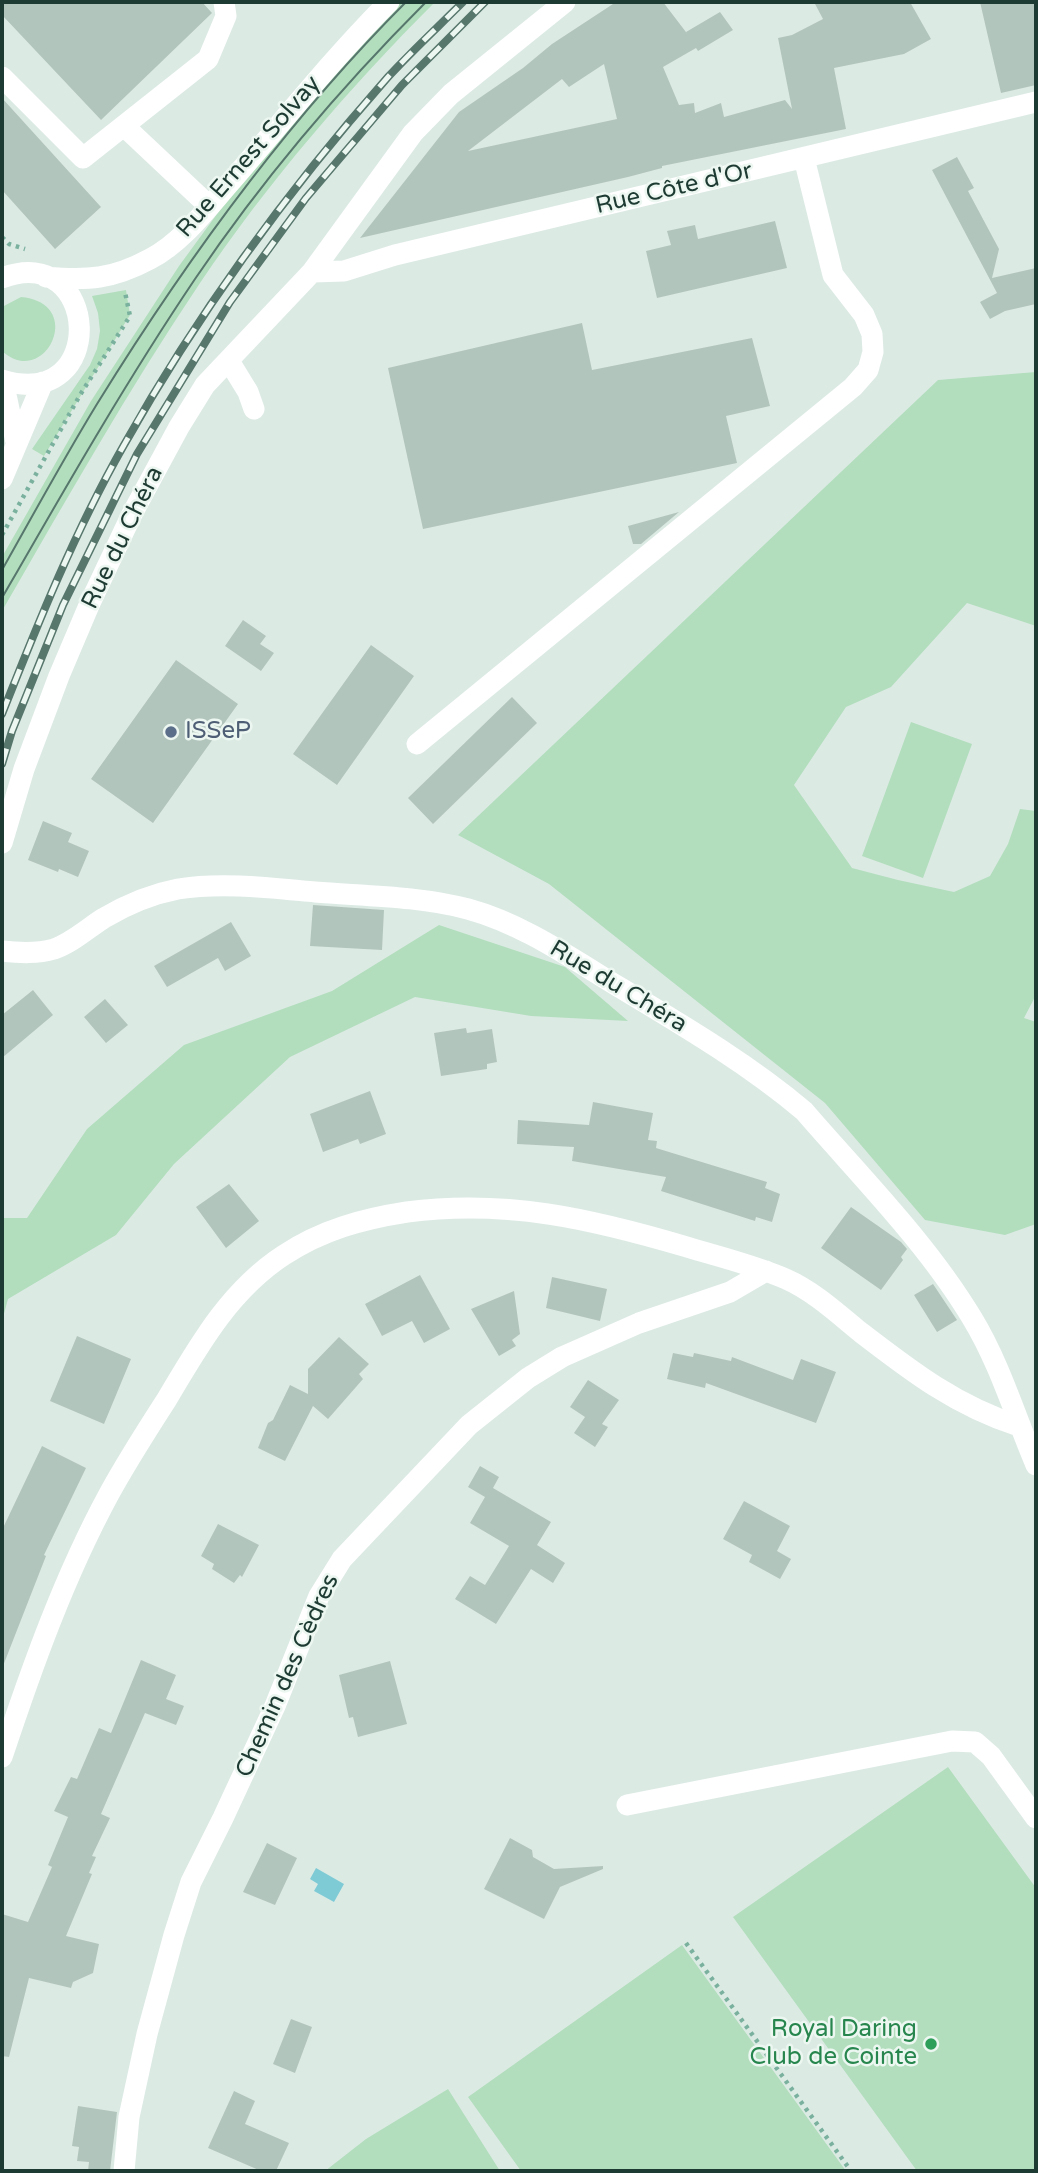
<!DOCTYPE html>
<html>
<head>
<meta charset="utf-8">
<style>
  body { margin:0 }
  #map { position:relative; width:1038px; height:2173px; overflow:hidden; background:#dceae4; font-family:"Varela Round",sans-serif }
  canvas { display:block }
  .frame { position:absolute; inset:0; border:4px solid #1d3b32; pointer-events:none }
</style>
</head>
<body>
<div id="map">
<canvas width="1038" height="2173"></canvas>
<div class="frame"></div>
</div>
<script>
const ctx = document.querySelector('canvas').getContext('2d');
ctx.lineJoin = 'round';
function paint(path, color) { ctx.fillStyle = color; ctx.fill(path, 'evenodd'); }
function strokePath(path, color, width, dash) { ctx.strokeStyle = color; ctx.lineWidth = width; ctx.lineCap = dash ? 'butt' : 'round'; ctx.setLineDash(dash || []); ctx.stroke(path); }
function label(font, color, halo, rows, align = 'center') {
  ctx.font = font + ' "Varela Round",sans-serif'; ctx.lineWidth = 5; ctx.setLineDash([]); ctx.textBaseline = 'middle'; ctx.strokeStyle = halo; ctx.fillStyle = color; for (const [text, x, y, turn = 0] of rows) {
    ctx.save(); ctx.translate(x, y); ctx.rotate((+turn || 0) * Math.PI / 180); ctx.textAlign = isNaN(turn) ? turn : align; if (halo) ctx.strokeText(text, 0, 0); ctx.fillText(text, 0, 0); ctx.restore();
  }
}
const green = new Path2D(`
  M397 2H435C349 88 268 182 200 283 129 389 66 500 2 611V557L91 401 179 266 258 158Z
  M126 290 130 315 44 456 32 449 90 365 97 349 100 331 98 313 92 296Z
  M21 297C87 303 45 390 2 351V307Z
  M1036 372V626L967 603 891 687 846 707 794 785 852 868 898 880 954 892 990 876 1008 844 1020 809 1036 811V995L1024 1018 1036 1022V1224L1005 1235 925 1220 825 1103 549 884 458 835 938 380Z
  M911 722 972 744 923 878 862 856Z
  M439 925 565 967 628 1021 531 1016 415 997 290 1057 174 1164 116 1235 8 1299 2 1321V1218H27L87 1129 184 1045 332 991Z
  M948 1767 1036 1888V2171H917L733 1917Z
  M682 1945 846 2171H521L468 2097Z
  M448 2089 500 2171H325L366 2139Z`);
const water = new Path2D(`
  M316 1868 344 1884 334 1902 314 1891 318 1884 310 1879Z`);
const building = new Path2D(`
  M2 2H202L212 13 101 120 2 15Z
  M616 2H663L689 36 686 32 720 12 733 30 698 51 696 48 663 67 679 105 694 103 695 113 721 103 724 117 785 100 792 109 778 38 792 35 823 19 814 2H910L931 39 904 54 834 68 846 129 662 166V168L628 177 360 238 459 112 523 68 552 44ZM604 64 617 119 468 151 562 79 569 87Z
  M980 2H1036V85L1001 93Z
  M2 98 101 207 55 249 2 190Z
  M957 157 974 188 968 191 999 249 992 278 1036 268V304L1005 311 990 319 980 302 997 293 932 170Z
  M775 221 787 268 657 298 646 251 671 245 667 231 695 225 698 239Z
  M582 323 592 370 752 338 770 406 726 416 737 463 423 529 388 368Z
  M679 512 641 544H633L628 526Z
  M243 620 266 636 260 644 274 653 261 671 225 646Z
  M371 645 414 676 337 785 293 754Z
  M176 660 238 704 153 823 91 779Z
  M512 697 537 723 433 824 408 798Z
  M43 821 72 833 68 842 89 851 78 877 59 869 58 872 28 860Z
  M313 905 384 910 382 950 310 946Z
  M231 922 251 956 225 971 218 958 167 987 154 966Z
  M33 990 53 1015 2 1058V1015Z
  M105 999 128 1025 106 1043 84 1017Z
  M466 1028 467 1033 492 1029 497 1062 487 1064V1069L441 1076 434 1033Z
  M370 1091 386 1134 360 1144 358 1139 323 1152 310 1114Z
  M593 1102 653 1113 648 1140 657 1141 656 1148 767 1182 765 1188 780 1194 772 1222 756 1217 755 1221 661 1191 666 1177 572 1161 574 1147 517 1144 518 1120 589 1125Z
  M229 1184 259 1221 226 1248 196 1207Z
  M851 1207 901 1242 907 1249 901 1257 903 1260 881 1290 821 1248Z
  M420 1275 450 1329 424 1343 412 1321 382 1336 365 1304Z
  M552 1277 607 1289 600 1321 546 1308Z
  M933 1284 957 1320 937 1332 914 1295Z
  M514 1291 520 1334 512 1340 516 1346 499 1356 471 1309Z
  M77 1336 131 1359 104 1424 50 1401Z
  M339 1337 369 1364 359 1374 363 1379 328 1419 313 1406 285 1461 258 1448 268 1423 273 1420 290 1385 308 1394V1369Z
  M673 1353 693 1357 694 1353 731 1361 732 1357 793 1380 801 1359 836 1372 816 1423 706 1383 705 1388 667 1379Z
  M588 1380 619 1400 602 1424 608 1427 595 1447 574 1433 585 1417 570 1407Z
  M42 1446 86 1468 44 1555 46 1556 3 1666 2 1530Z
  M480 1466 499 1477 493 1488 551 1522 537 1545 565 1563 553 1583 531 1569 496 1624 455 1599 470 1576 485 1585 509 1546 470 1523 485 1497 468 1487Z
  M744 1501 790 1526 777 1551 791 1559 780 1579 749 1562 752 1555 723 1539Z
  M218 1524 259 1545 242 1577 240 1575 234 1583 212 1569 214 1564 201 1556Z
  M141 1660 176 1675 166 1699 184 1706 176 1725 145 1713 101 1814 110 1818 92 1856 96 1857 89 1873 92 1874 66 1936 99 1944 93 1973 73 1982 71 1988 29 1978 9 2057 2 2056V1914L28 1922 52 1867 48 1865 68 1817 54 1811 71 1777 77 1779 99 1728 111 1733Z
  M390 1661 407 1724 358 1737 353 1717 349 1718 339 1675Z
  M510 1838 532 1850 533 1857 554 1869 603 1866V1869L560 1887 544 1919 484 1889Z
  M267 1843 297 1858 275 1905 243 1892Z
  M291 2019 312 2027 295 2073 273 2064Z
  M234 2091 255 2101 245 2124 289 2143 276 2171H261L208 2148Z
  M78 2106 117 2112 110 2171H88L89 2162 77 2161 79 2147 72 2146Z`);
const path = new Path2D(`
  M2 237 9 244 25 249
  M2 535 80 395 130 316 125 292
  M686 1943 851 2171`);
const minor = new Path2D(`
  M2 77 83 158 208 59 226 16 224 2
  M124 126 209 206
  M312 272 344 271 395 255 1036 102
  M46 277C87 281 113 279 150 259 183 242 209 206 234 178 285 119 334 57 389 2
  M2 278C100 240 110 413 2 380
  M229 361 248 392 254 409
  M3 381 16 442
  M2 479 43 382
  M417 744 853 387 868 370 873 352 872 334 864 315 833 275 804 158
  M2 843 24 769 59 676 90 603 132 514 179 427 205 385 312 272 413 133 451 94 565 2
  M2 951C20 953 37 954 54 949 72 943 88 928 104 918 126 905 152 894 178 889 222 882 271 888 315 892 366 896 419 896 468 909 523 924 571 958 619 987 682 1025 747 1063 804 1111 861 1177 927 1243 972 1318 1000 1364 1015 1416 1036 1465
  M2 1757C32 1667 64 1577 109 1494 127 1461 147 1430 167 1399 199 1345 230 1290 284 1255 322 1230 362 1219 407 1212 507 1199 592 1219 687 1247 720 1257 754 1265 786 1279 813 1291 836 1312 859 1331 911 1371 956 1406 1019 1426
  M627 1805 952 1741 975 1742 991 1756 1036 1818
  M124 2171 129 2117 147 2034 174 1935 191 1882 223 1818 275 1706 319 1596 342 1559 469 1425 528 1378 562 1357 639 1323 730 1292 766 1271`);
const tram = new Path2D(`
  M2 570C33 515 64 458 97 404 186 260 286 122 406 2
  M2 598C64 490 125 383 195 279 262 180 341 87 426 2`);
const rail = new Path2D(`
  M2 714C38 623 75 531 124 445 198 313 288 190 388 77 412 51 438 27 463 2
  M2 764 12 731 63 605 137 454 230 302 306 198 402 85 485 2`);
const markers = [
  [171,732,7,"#5c6f8a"],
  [931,2044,7,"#2e9e5b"]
];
const streetNames = [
  ["Rue Ernest Solvay",249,157,-49],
  ["Rue Côte d'Or",674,189,-13],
  ["Rue du Chéra",123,538,-64],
  ["Rue du Chéra",618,987,31],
  ["Chemin des Cèdres",288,1676,-66]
];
const serviceNames = [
  ["ISSeP",185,732]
];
const leisureNames = [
  ["Royal Daring",917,2030],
  ["Club de Cointe",917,2058]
];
paint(green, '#b2debd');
paint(water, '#7ecbd6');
paint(building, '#b2c5bc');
strokePath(path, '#7ab19e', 4.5, [3.5, 5]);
strokePath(minor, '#fff', 21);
strokePath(tram, '#57776d', 2);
strokePath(rail, '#57776d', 8);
strokePath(rail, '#edf7f1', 5, [16]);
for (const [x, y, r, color] of markers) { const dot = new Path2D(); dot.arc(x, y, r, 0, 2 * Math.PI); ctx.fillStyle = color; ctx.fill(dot); strokePath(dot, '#edf7f1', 2.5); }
label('24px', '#1d3b32', '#edf7f1', streetNames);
label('24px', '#4e5e75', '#edf7f1', serviceNames, 'left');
label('24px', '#27864d', '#edf7f1', leisureNames, 'right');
</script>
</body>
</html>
